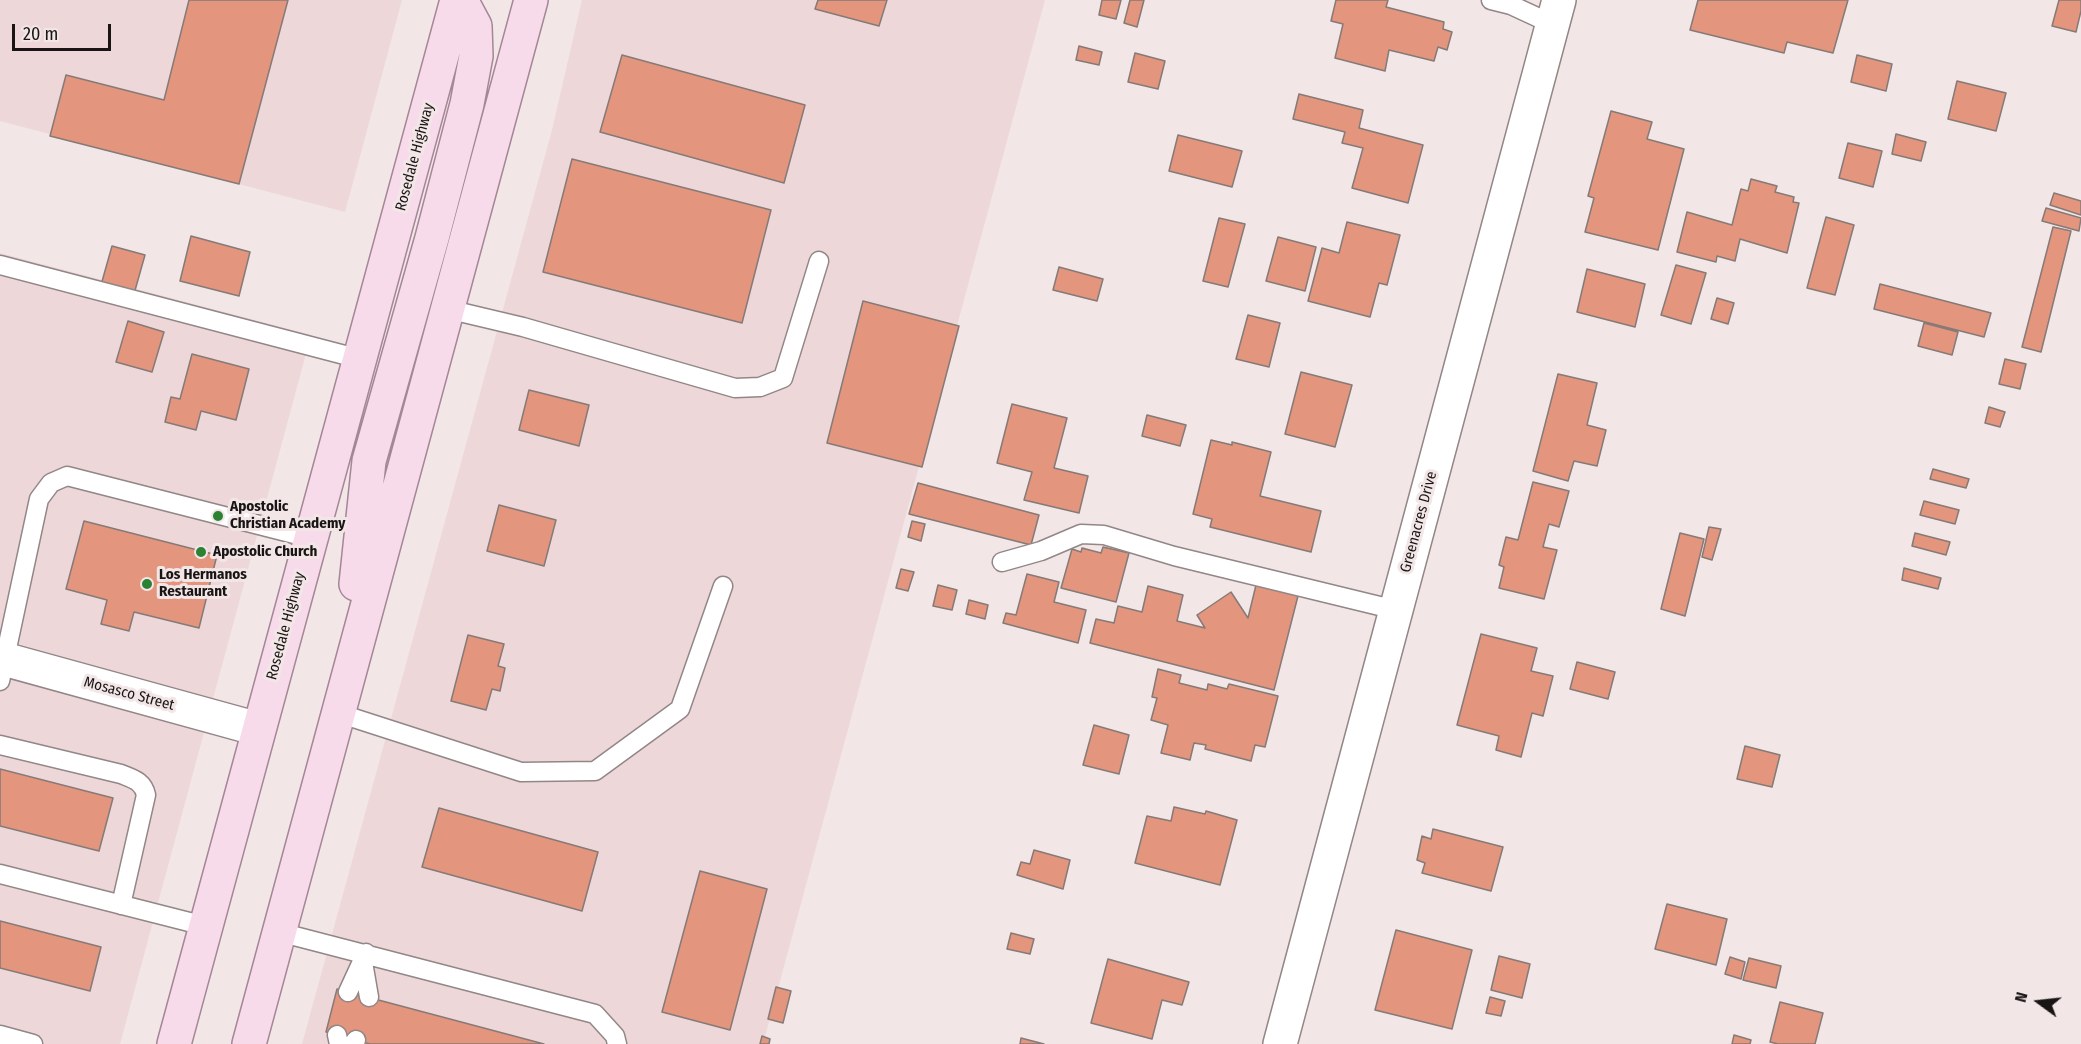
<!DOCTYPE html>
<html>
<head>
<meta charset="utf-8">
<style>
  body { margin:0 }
  #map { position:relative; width:2081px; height:1044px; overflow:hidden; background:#f3e6e7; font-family:"Fira Sans Condensed",sans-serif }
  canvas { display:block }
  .north { position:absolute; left:2009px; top:972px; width:60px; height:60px; -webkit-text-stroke:4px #f3e6e7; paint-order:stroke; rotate:285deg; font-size:16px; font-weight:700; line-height:24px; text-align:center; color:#191515 }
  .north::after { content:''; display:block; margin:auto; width:21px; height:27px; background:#191515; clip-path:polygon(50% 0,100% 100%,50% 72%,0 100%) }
  .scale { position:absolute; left:12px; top:24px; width:99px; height:27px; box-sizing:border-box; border:3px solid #191515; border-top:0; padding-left:8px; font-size:18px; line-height:21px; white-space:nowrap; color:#191515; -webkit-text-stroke:4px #f3e6e7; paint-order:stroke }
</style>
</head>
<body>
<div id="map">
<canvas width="2081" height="1044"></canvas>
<div class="north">N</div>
<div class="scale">20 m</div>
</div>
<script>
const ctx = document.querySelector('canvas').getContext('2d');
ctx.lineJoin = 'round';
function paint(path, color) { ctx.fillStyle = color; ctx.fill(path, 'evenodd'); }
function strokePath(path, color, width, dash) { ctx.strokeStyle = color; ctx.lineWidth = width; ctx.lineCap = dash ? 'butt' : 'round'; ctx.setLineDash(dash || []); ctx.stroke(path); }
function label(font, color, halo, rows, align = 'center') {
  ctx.font = font + ' "Fira Sans Condensed",sans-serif'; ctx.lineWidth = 6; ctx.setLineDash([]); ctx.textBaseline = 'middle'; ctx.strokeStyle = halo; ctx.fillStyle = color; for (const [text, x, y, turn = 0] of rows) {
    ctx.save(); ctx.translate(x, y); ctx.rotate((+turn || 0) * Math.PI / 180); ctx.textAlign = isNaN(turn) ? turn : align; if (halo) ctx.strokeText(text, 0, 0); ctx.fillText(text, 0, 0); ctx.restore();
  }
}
const built = new Path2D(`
  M0 0H402L345 212 0 121Z
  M582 0H1045L763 1044H302L552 130Z
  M0 253 311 335 120 1044H0Z`);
const building = new Path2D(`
  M189 0H288L239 184 50 136 66 75 164 100Z
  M818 0H887L879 26 815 9Z
  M1102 0H1121L1116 19 1099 15Z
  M1130 0H1144L1137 27 1124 23Z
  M1336 0H1388L1386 7 1444 22 1443 29 1452 32 1447 50 1438 47 1434 61 1389 50 1385 71 1335 58 1343 24 1331 21Z
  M1698 0H1848L1833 53 1787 42 1784 53 1690 30Z
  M2059 0H2081V11L2076 32 2052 26Z
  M1079 46 1102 52 1099 65 1076 60Z
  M1135 53 1165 61 1158 89 1128 82Z
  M622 55 805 105 784 183 600 132Z
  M1857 55 1892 64 1886 91 1851 82Z
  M1957 81 2006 93 1996 131 1948 119Z
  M1299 94 1363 110 1359 128 1423 145 1408 203 1352 188 1363 148 1342 143 1345 132 1293 119Z
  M1611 111 1652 122 1647 139 1684 149 1658 250 1585 232 1594 198 1588 196Z
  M1896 134 1926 142 1921 161 1892 154Z
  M1178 135 1242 151 1232 187 1169 171Z
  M1848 143 1882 151 1873 187 1839 178Z
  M572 159 771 210 742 323 543 272Z
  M1751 179 1777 186 1775 192 1794 197 1793 202 1799 203 1787 253 1740 239 1735 261 1717 256 1716 262 1677 252 1687 212 1732 225 1741 189 1748 191Z
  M2054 193 2081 201V215L2050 205Z
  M2046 208 2081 218 2079 231 2042 221Z
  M1826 217 1854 225 1835 295 1807 288Z
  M1219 218 1245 224 1228 287 1203 281Z
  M1347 222 1400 235 1387 285 1379 283 1370 317 1308 301 1322 248 1339 253Z
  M2053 227 2071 231 2041 352 2022 347Z
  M191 236 250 252 239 296 180 281Z
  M1278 237 1316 247 1305 291 1266 281Z
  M112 246 145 255 134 294 101 285Z
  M1676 265 1706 273 1691 324 1661 315Z
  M1059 267 1103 279 1097 301 1053 290Z
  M1587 269 1645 284 1635 327 1577 312Z
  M1880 284 1991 313 1984 337 1874 309Z
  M1717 298 1734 303 1728 324 1711 319Z
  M863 301 959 326 922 467 827 443Z
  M1248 315 1280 323 1269 367 1236 359Z
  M128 321 164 332 152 372 116 362Z
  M1924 323 1958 332 1952 355 1918 346Z
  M192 354 249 369 236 420 201 411 196 430 165 422 171 397 180 399Z
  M2005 359 2026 364 2020 389 1999 384Z
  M1301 372 1352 385 1335 447 1285 434Z
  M1558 374 1597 383 1587 425 1606 430 1597 466 1574 461 1568 481 1533 471Z
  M529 390 589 405 579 446 519 430Z
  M1012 404 1067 418 1054 468 1088 476 1079 513 1024 500 1032 472 997 463Z
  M1989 407 2005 412 2000 427 1985 423Z
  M1147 415 1186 425 1180 446 1142 436Z
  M1211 440 1232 445V442L1271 452 1260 496 1321 511 1311 552 1210 527 1212 519 1193 514Z
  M1933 469 1969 479 1966 488 1930 479Z
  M1533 482 1569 491 1559 527 1549 524 1543 547 1557 550 1544 599 1499 588 1504 567 1499 565 1506 537 1518 540Z
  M918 483 1039 515 1031 545 909 514Z
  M1924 501 1959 510 1955 524 1920 515Z
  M499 505 556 520 544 566 487 551Z
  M84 521 217 555 199 628 134 612 129 631 101 624 107 600 66 589Z
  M912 521 925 524 921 541 908 537Z
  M1709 527 1721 529 1712 560 1702 557Z
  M1680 533 1704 539 1685 616 1661 609Z
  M1915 533 1950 542 1946 555 1912 546Z
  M1103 547 1129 553 1116 602 1061 588 1072 549 1081 552 1082 548 1101 553Z
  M1904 568 1941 578 1938 589 1902 580Z
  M901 569 914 572 908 591 896 588Z
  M1027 574 1059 582 1054 602 1086 610 1078 643 1003 623 1006 613 1016 615Z
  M1257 581 1299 592 1274 690 1090 643 1096 619 1114 623 1118 606 1142 612 1148 586 1183 595 1177 621 1205 628 1197 615 1231 592 1248 618Z
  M938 585 957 590 952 610 933 606Z
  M969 600 988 605 985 619 966 614Z
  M1481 634 1537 648 1531 671 1553 676 1543 716 1532 713 1521 757 1496 750 1499 736 1457 725Z
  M468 635 504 644 498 666 505 668 500 691 492 689 486 710 451 701Z
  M1577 662 1615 672 1608 699 1570 689Z
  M1158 669 1181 675 1179 683 1207 690 1208 684 1227 689 1229 684 1278 696 1265 747 1255 745 1251 761 1205 749 1206 745 1194 743 1190 760 1161 753 1168 725 1151 720 1157 698 1152 697Z
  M1094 725 1129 735 1119 774 1083 765Z
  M1745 746 1780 755 1772 787 1737 779Z
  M0 769 113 798 99 851 0 826Z
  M1174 807 1205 814 1206 811 1237 820 1220 885 1135 863 1147 816 1171 821Z
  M439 808 598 852 582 911 422 867Z
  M1433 829 1503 847 1491 891 1422 873 1425 863 1417 860 1422 836 1431 839Z
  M1034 850 1070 860 1063 889 1017 875 1021 862 1030 864Z
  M700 871 767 889 730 1030 662 1012Z
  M1667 904 1727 919 1716 965 1655 949Z
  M0 921 101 947 90 991 0 968Z
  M1396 930 1472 950 1452 1029 1375 1010Z
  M1011 933 1034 939 1030 954 1007 949Z
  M1499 956 1530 964 1522 998 1491 990Z
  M1730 957 1745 962 1741 979 1725 974Z
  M1749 958 1781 966 1776 988 1743 980Z
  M1108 959 1189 982 1182 1005 1162 1000 1152 1039 1091 1023Z
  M776 987 791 991 783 1023 768 1019Z
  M337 989 544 1044H370L326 1032Z
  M1490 997 1505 1001 1501 1016 1486 1013Z
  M1780 1002 1823 1013 1815 1044H1778L1770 1042Z
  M1734 1035 1751 1040 1750 1044H1732Z
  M762 1036 770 1039 769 1044H760Z
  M1021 1038 1044 1044H1020Z`);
const service = new Path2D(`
  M1491 0 1511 5 1552 24
  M0 265 360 359
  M447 309 523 327 735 388 760 387 783 378 819 261
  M1002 562 1041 551 1081 534 1104 535 1174 556 1396 610
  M0 681 39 499 51 483 67 476 310 538
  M338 713 521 772 595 771 680 709 723 586
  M0 745 121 774C133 779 143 781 146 795L121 905
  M0 874 205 926
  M279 932 595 1014 615 1036 617 1044
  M363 962 369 997
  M348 992 366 953
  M0 1035 33 1044
  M337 1035 339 1044
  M353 1044 356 1040`);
const minor = new Path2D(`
  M0 658 258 729
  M1280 1044 1559 0`);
const primary = new Path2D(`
  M356 584 369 461 432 238 467 104 476 56 475 26 461 0
  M174 1044 457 0
  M249 1044 531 0`);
const markers = [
  [218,516,6,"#2a8232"],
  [201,552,6,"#2a8232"],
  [147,584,6,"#2a8232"]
];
const streetNames = [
  ["Rosedale Highway",415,157,-75],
  ["Greenacres Drive",1419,522,-75],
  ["Rosedale Highway",286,626,-75],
  ["Mosasco Street",129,694,15]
];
const poiNames = [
  ["Apostolic",230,507],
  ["Christian Academy",230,524],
  ["Apostolic Church",213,552],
  ["Los Hermanos",159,575],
  ["Restaurant",159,592]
];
paint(built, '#edd7d9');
paint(building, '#e3957d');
strokePath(building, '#857a77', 1.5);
strokePath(service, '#928687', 21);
strokePath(minor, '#928687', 36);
strokePath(primary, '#a58697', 36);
strokePath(service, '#fff', 18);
strokePath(minor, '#fff', 33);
strokePath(primary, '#f7dbeb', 33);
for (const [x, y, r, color] of markers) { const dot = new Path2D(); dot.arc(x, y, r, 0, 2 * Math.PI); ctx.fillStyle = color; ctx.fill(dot); strokePath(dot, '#f3e6e7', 2); }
label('15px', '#191515', '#f3e6e7', streetNames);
label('bold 15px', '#191515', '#f3e6e7', poiNames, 'left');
</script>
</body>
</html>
